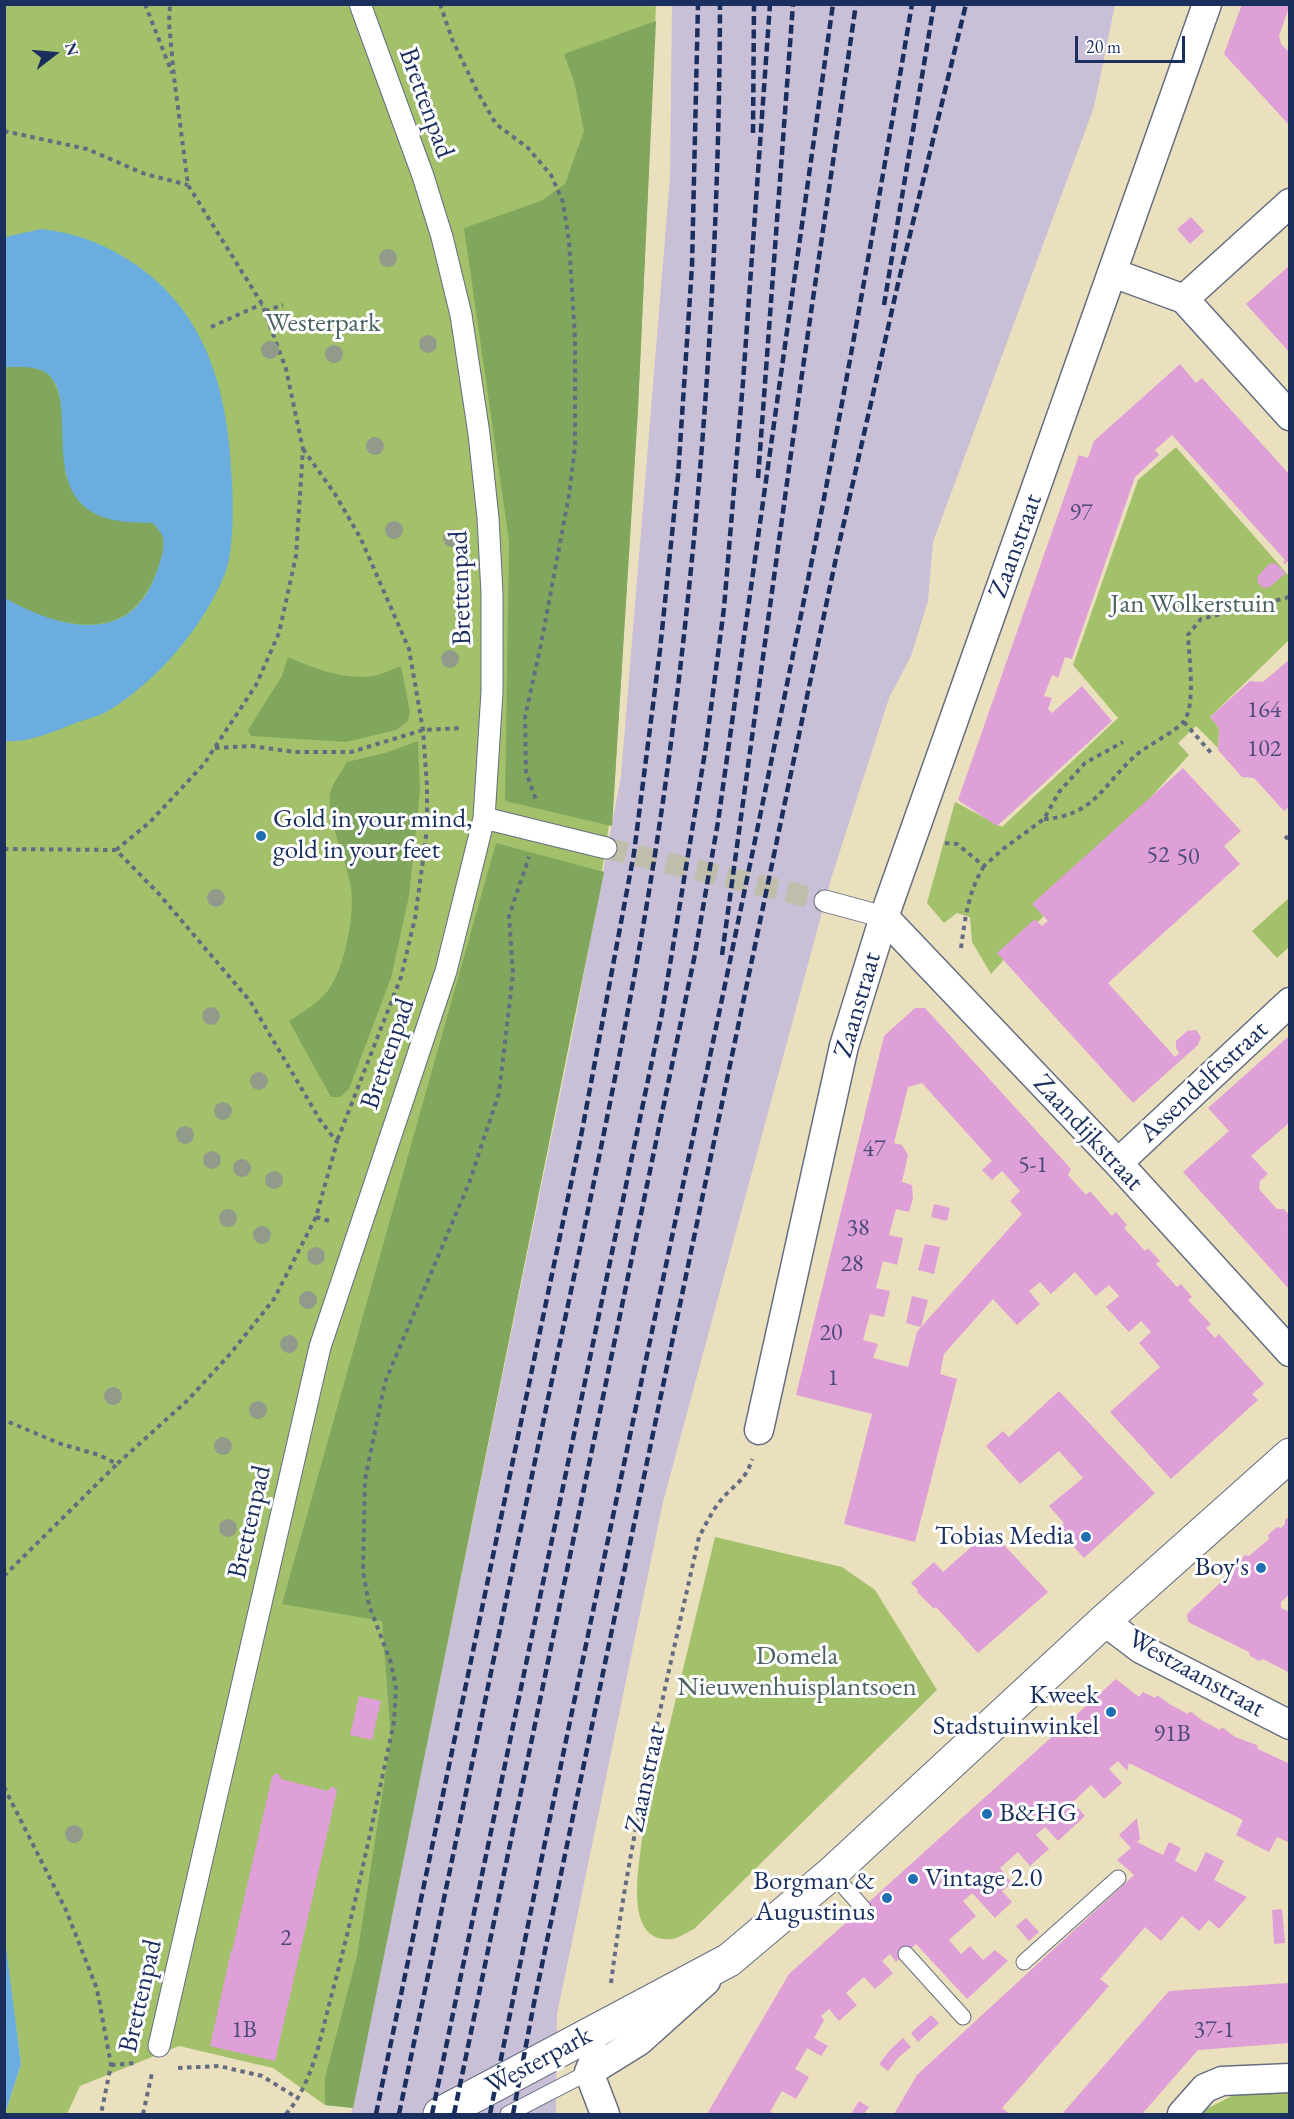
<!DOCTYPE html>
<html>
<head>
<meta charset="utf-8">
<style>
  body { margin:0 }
  #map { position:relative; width:1294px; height:2119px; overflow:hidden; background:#ebe0be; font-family:"EB Garamond",serif }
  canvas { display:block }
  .frame { position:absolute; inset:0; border:6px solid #1b2f5e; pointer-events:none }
  .north { position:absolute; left:24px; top:24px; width:60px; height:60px; -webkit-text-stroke:4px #fff; paint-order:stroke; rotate:74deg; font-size:16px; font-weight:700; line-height:24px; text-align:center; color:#1b2f5e }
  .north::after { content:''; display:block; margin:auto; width:21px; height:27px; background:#1b2f5e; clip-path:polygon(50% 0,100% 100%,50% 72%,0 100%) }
  .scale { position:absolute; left:1075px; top:36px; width:110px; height:27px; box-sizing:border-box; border:3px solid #1b2f5e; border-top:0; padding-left:8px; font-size:18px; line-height:21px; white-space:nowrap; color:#1b2f5e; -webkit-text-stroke:4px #fff; paint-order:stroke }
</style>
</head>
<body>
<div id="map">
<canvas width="1294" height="2119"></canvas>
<div class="frame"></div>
<div class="north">N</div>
<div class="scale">20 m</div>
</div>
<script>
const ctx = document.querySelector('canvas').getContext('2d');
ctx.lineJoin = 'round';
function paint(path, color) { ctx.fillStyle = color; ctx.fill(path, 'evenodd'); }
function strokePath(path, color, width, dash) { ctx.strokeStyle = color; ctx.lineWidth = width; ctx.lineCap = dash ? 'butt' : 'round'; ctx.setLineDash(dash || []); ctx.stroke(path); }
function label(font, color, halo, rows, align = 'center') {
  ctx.font = font + ' "EB Garamond",serif'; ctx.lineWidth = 6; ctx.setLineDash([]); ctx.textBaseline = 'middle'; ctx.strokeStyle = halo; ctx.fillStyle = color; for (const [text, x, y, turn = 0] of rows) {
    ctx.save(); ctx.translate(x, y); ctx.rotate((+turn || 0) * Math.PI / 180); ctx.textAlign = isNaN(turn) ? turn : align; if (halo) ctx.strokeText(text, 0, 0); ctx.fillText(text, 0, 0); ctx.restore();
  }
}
const industrial = new Path2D(`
  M672 5H1115L1094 107 933 542 928 601 911 656 889 698 831 879 663 1502 557 2014 556 2114H351L573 1032 621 776 670 177Z`);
const green = new Path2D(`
  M4 5H656L638 409 612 826 609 825 602 871 604 872 353 2108 325 2105 273 2068 179 2046 80 2086 67 2114H5L21 2064 4 1939Z
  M1176 447 1289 576V640L1210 717 1219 728 1218 748 1196 726 1178 743 1189 755 991 974 972 942 970 917 957 913 944 923 927 903 955 802 1002 827 1118 718 1073 665 1138 480Z
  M1289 898V947L1277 958 1252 931Z
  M715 1537 842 1567 875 1590 937 1690 694 1929C687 1932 679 1938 672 1939 623 1944 639 1867 642 1839Z
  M1289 2090V2114H1200L1204 2110 1242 2091Z`);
const forest = new Path2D(`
  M656 21 638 409 612 826 505 801 509 541 464 228 541 201 565 184 584 131 574 81 564 54Z
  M4 367C16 367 31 365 42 370 69 383 63 451 66 477L128 521 153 523C156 527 162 533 163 538 167 549 159 568 154 578 135 621 104 631 60 621 53 619 44 618 37 616 26 611 15 604 5 598Z
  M288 657C315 669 344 680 374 676 383 674 393 669 401 666L410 712 408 721 396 730 346 742 251 736 248 730 282 676Z
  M418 741 420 790 409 896 391 978 349 1089 340 1097H331L289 1021C303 1012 322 1001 331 986 345 964 355 914 351 888 347 860 327 822 330 794 332 784 342 771 347 762L385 753Z
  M496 843 604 872 353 2108 325 2105V2078L357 1956 391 1738 382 1621 282 1604Z`);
const water = new Path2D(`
  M41 229C70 232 98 241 122 256 206 305 228 389 232 481 233 505 234 548 226 571 206 624 157 682 108 711 99 716 88 719 78 722 55 731 30 743 4 741L5 598C58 628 129 648 156 574 159 565 166 548 163 538 162 533 156 527 153 523 137 522 118 523 103 517 33 492 86 389 41 370 30 366 17 367 5 367V237Z
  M5 1939 21 2064 5 2114H4Z`);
const building = new Path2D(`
  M1242 4H1290L1279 36 1281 44 1290 53V126L1224 54Z
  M1191 217 1204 231 1190 244 1177 229Z
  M1290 265V353L1246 304Z
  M1180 364 1196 383 1202 378 1290 475V559L1285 564 1283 562 1285 560 1172 435 1155 450 1159 455 1135 477 1072 659 1065 657 1058 678 1052 675 1044 696 1052 698 1048 709 1052 713 1082 686 1112 721 997 826 958 800 1079 455 1088 458 1094 441Z
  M1275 563 1286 573 1270 587 1263 588 1258 583 1257 577 1269 564Z
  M1290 659V806L1284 811 1254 778 1242 777 1218 750 1219 728 1210 717 1250 681 1263 682Z
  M1183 768 1241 831 1224 846 1240 864 1108 983 1175 1057 1179 1053 1176 1048V1041L1187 1031 1196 1030 1201 1037 1198 1045 1133 1103 997 953 1035 919 1042 926 1048 921 1032 904Z
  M915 1008H925L1071 1169 1068 1175 1086 1195 1090 1191 1112 1216 1116 1212 1127 1225 1124 1228 1145 1251 1148 1248 1160 1261 1156 1264 1177 1287 1181 1284 1192 1297 1188 1300 1211 1324 1206 1328 1215 1338 1219 1334 1264 1384 1252 1394 1258 1400 1171 1479 1110 1412 1160 1367 1139 1343 1151 1332 1141 1321 1129 1332 1106 1307 1119 1296 1109 1285 1096 1296 1075 1272 1051 1294 1040 1282 1029 1291 1040 1304 1017 1325 993 1299 944 1354 940 1374 957 1379 915 1542 844 1524 872 1414 796 1395 884 1036ZM922 1083 992 1161 982 1170 992 1180 1002 1171 1020 1191 1010 1201 1022 1214 921 1327 928 1300 912 1296 906 1323 921 1327 917 1332 908 1367 873 1358 878 1344 863 1340 870 1314 884 1317 890 1291 876 1288 883 1261 897 1265 903 1238 889 1235 896 1209 909 1212 913 1199 912 1185 902 1182 908 1155 902 1145 894 1143 908 1087Z
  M1290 1035V1122L1251 1156 1268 1174 1260 1181 1259 1189 1277 1209H1284L1290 1216V1224L1287 1226 1290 1229V1290L1183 1172 1229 1131 1208 1108Z
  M934 1204 950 1208 947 1221 931 1217Z
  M925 1244 940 1247 934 1274 918 1270Z
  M1059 1391 1155 1493 1084 1558 1057 1529 1064 1523 1049 1506 1083 1478 1059 1451 1020 1484 986 1446 1003 1431 1009 1437Z
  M1290 1515V1594L1281 1602V1608L1290 1612V1673L1263 1659 1259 1661 1250 1656 1249 1652 1188 1622 1187 1614 1237 1567V1563L1245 1555 1249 1556 1269 1539 1268 1535 1277 1527 1281 1528 1285 1524V1520Z
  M990 1530 1048 1592 978 1653 936 1607 934 1609 917 1592 918 1590 911 1583 934 1562 943 1572Z
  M1116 1679 1139 1697 1143 1692 1155 1698 1157 1695 1171 1705 1188 1714 1190 1711 1203 1721 1220 1730 1222 1727 1235 1737 1257 1745 1258 1749 1290 1764V1843L1277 1837 1269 1852 1236 1835 1243 1820 1129 1763 1127 1771 1118 1761 1109 1769 1122 1783 1104 1799 1091 1785 1073 1802 1085 1816 1058 1841 1045 1827 1036 1835 1049 1849 1030 1866 1018 1852 1000 1868 1012 1883 1002 1891 1012 1902 995 1918 972 1893 963 1901 976 1916 949 1940 961 1954 970 1946 983 1960 995 1950 1008 1961 967 1999 916 1944 896 1962 890 1954 882 1961 893 1973 875 1989 864 1977 846 1993 857 2005 839 2021 829 2009 821 2016 824 2020 814 2038 828 2046 821 2056 807 2048 801 2059 795 2069 809 2077 796 2099 782 2091 770 2112 775 2114H707L789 1974Z
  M359 1696 381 1701 372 1740 350 1735Z
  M276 1773 280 1775 281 1779 328 1791 331 1787H334L337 1791 275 2061 210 2046 231 1951H232L272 1777Z
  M1137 1818 1140 1839 1137 1842 1163 1855 1169 1842 1181 1848 1175 1861 1196 1872 1206 1852 1224 1861 1214 1880 1247 1897 1219 1929 1209 1920 1199 1931 1182 1916 1161 1941 1145 1927 1100 1979 1109 1986 1002 2108 1010 2114H894L917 2075 1134 1875 1117 1860 1131 1848 1119 1835Z
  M1282 1909 1285 1943 1274 1944 1272 1910Z
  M1026 1918 1039 1932 1029 1941 1016 1926Z
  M1288 1983 1290 2043 1198 2050 1142 2114H1062L1169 1991Z
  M931 2015 939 2023 918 2042 911 2033Z
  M903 2038 911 2047 898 2058 888 2071 879 2064 891 2049Z
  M859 2101 869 2107 864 2114H851Z`);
const pedestrianTunnel = new Path2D(`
  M606 848 825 901`);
const path = new Path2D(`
  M145 4 172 73
  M440 4 452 39 477 91 496 124 528 148 551 175 563 202 569 241 575 338V447L569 495 541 644 525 717 526 772 536 800
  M4 131 87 149 145 174 188 185
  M265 311 283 305
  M211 327 262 304
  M303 449 335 494 361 539 409 649 423 730 427 786V829L421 875 415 918 401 977 337 1141
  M1184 722 1212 754
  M215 748 251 746 295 752H351L423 730 462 728
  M1044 819C1094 816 1103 785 1135 756 1146 746 1177 731 1184 721 1196 704 1189 657 1188 635L1201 619 1286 598 1290 596
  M1285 836 1290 841
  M945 843 957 844 984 866 1003 849 1044 819 1059 792 1085 763 1123 742
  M4 849 116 850 159 894 250 1001 320 1120 337 1142 316 1217 274 1299 231 1353 188 1400 117 1464 99 1455 61 1444 4 1420
  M116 850 150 822 204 764 256 685 279 633 296 556 303 449 286 369 262 304 188 185 174 77 169 23 170 4
  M961 948C965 919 968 892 984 866
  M316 1217 333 1222
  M4 1576 117 1464
  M4 1787 66 1910 97 1989 111 2065 101 2114
  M611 1983C630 1832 666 1685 699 1537 706 1524 712 1511 721 1500 733 1485 746 1481 752 1459
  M111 2065 136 2063
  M178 2068 219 2066 262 2076 299 2099
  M143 2114 152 2073
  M286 2114C312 2084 320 2040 330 2001 355 1909 374 1815 394 1722L396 1688 391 1663 369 1605 363 1571 365 1480 385 1382 469 1183 499 1093 513 974 509 916 529 857`);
const service = new Path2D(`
  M832 1873 863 1908
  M906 1954 963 2017
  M1024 1962 1118 1878
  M508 2114 589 2072`);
const pedestrian = new Path2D(`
  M484 818 606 848
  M825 901 884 917
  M159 2046 320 1347 446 971 484 818 492 692V593L488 518 479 434 461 315 442 237 423 176 360 4`);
const minor = new Path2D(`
  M1113 273 1184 299 1290 416
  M1184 299 1290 203
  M884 917 1118 1163 1290 1352
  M1118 1163 1290 1002
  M759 1430 844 1046 884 917 1207 4
  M1104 1621 1141 1649 1290 1725
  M596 2055 589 2072 605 2114
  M589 2072 639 2041 706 1981
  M1182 2114 1205 2088 1222 2081 1290 2078`);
const tertiary = new Path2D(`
  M440 2114 729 1960 832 1873 1104 1621 1290 1455`);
const rail = new Path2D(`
  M753 133 754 4
  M884 305 934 4
  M758 478 793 4
  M722 955 801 381 856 4
  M376 2114 582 1131 634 853 660 650 678 476 692 266 698 4
  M399 2114C449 1876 498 1637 548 1399 591 1196 636 993 665 787 701 527 719 266 720 4
  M432 2114 662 1013 706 746 724 608 743 382 770 4
  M454 2114 694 959 718 822 833 4
  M490 2114C591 1605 704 1099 806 590 845 395 879 200 912 4
  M513 2114 534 2003 837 553 897 288 966 4`);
const trees = [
  [388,258],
  [428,344],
  [270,350],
  [334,354],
  [375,446],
  [394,530],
  [452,538],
  [450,659],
  [216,898],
  [211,1016],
  [259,1081],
  [223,1111],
  [185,1135],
  [212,1160],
  [242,1168],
  [274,1180],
  [228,1218],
  [262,1235],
  [316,1256],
  [308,1300],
  [289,1344],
  [113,1396],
  [258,1410],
  [223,1446],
  [228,1528],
  [74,1834]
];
const markers = [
  [261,836,6,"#1f6fb2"],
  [1086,1537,6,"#1f6fb2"],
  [1261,1568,6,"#1f6fb2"],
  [1111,1712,6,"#1f6fb2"],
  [987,1814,6,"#1f6fb2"],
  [913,1879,6,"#1f6fb2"],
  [887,1898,6,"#1f6fb2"]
];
const numberNames = [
  ["97",1081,513],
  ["164",1264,710],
  ["102",1264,749],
  ["52",1158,855],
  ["50",1188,857],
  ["47",874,1149],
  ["5-1",1033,1165],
  ["38",858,1228],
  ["28",852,1264],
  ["20",831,1333],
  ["1",833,1378],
  ["91B",1172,1734],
  ["2",286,1938],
  ["1B",244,2030],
  ["37-1",1214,2030]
];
const streetNames = [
  ["Brettenpad",426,103,70],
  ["Zaanstraat",1016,546,-70],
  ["Brettenpad",461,588,-92],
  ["Zaanstraat",858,1005,-74],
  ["Brettenpad",388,1054,-71],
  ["Assendelftstraat",1204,1082,-43],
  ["Zaandijkstraat",1088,1133,47],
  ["Brettenpad",250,1522,-77],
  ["Westzaanstraat",1196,1674,29],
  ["Zaanstraat",646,1779,-78],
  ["Brettenpad",141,1996,-77],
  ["Westerpark",539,2061,-28]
];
const parkNames = [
  ["Westerpark",323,324],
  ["Jan Wolkerstuin",1193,605],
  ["Domela",797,1657],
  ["Nieuwenhuisplantsoen",797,1688]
];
const poiNames = [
  ["Gold in your mind,",273,820,"left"],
  ["gold in your feet",273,851,"left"],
  ["Tobias Media",1074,1537],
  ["Boy's",1249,1568],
  ["Kweek",1099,1696],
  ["Stadstuinwinkel",1099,1727],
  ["B&HG",999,1814,"left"],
  ["Vintage 2.0",925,1879,"left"],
  ["Borgman &",875,1882],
  ["Augustinus",875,1913]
];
paint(industrial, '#c9bfd7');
paint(green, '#a2c16a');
paint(forest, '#81a75e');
paint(water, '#6baddf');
paint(building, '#dea0d6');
strokePath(pedestrianTunnel, '#c1bdab', 21, [21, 10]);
strokePath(service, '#646d80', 17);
strokePath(pedestrian, '#646d80', 23);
strokePath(minor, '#646d80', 31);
strokePath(tertiary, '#646d80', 35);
strokePath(path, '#646d80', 4, [4.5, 4.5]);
strokePath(service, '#fff', 15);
strokePath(pedestrian, '#fff', 21);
strokePath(minor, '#fff', 28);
strokePath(tertiary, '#fff', 33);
strokePath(rail, '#1b2f5e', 4.5, [9, 4.5]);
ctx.fillStyle = '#929b8b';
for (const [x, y] of trees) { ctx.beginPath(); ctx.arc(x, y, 9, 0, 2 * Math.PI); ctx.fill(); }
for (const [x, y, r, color] of markers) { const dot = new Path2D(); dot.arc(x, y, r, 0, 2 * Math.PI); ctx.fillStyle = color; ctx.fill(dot); strokePath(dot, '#fff', 2); }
label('24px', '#4c4b7c', null, numberNames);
label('27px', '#1b2f5e', '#fff', streetNames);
label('27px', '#4a6262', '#fff', parkNames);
label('27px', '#1b2f5e', '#fff', poiNames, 'right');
</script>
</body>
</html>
